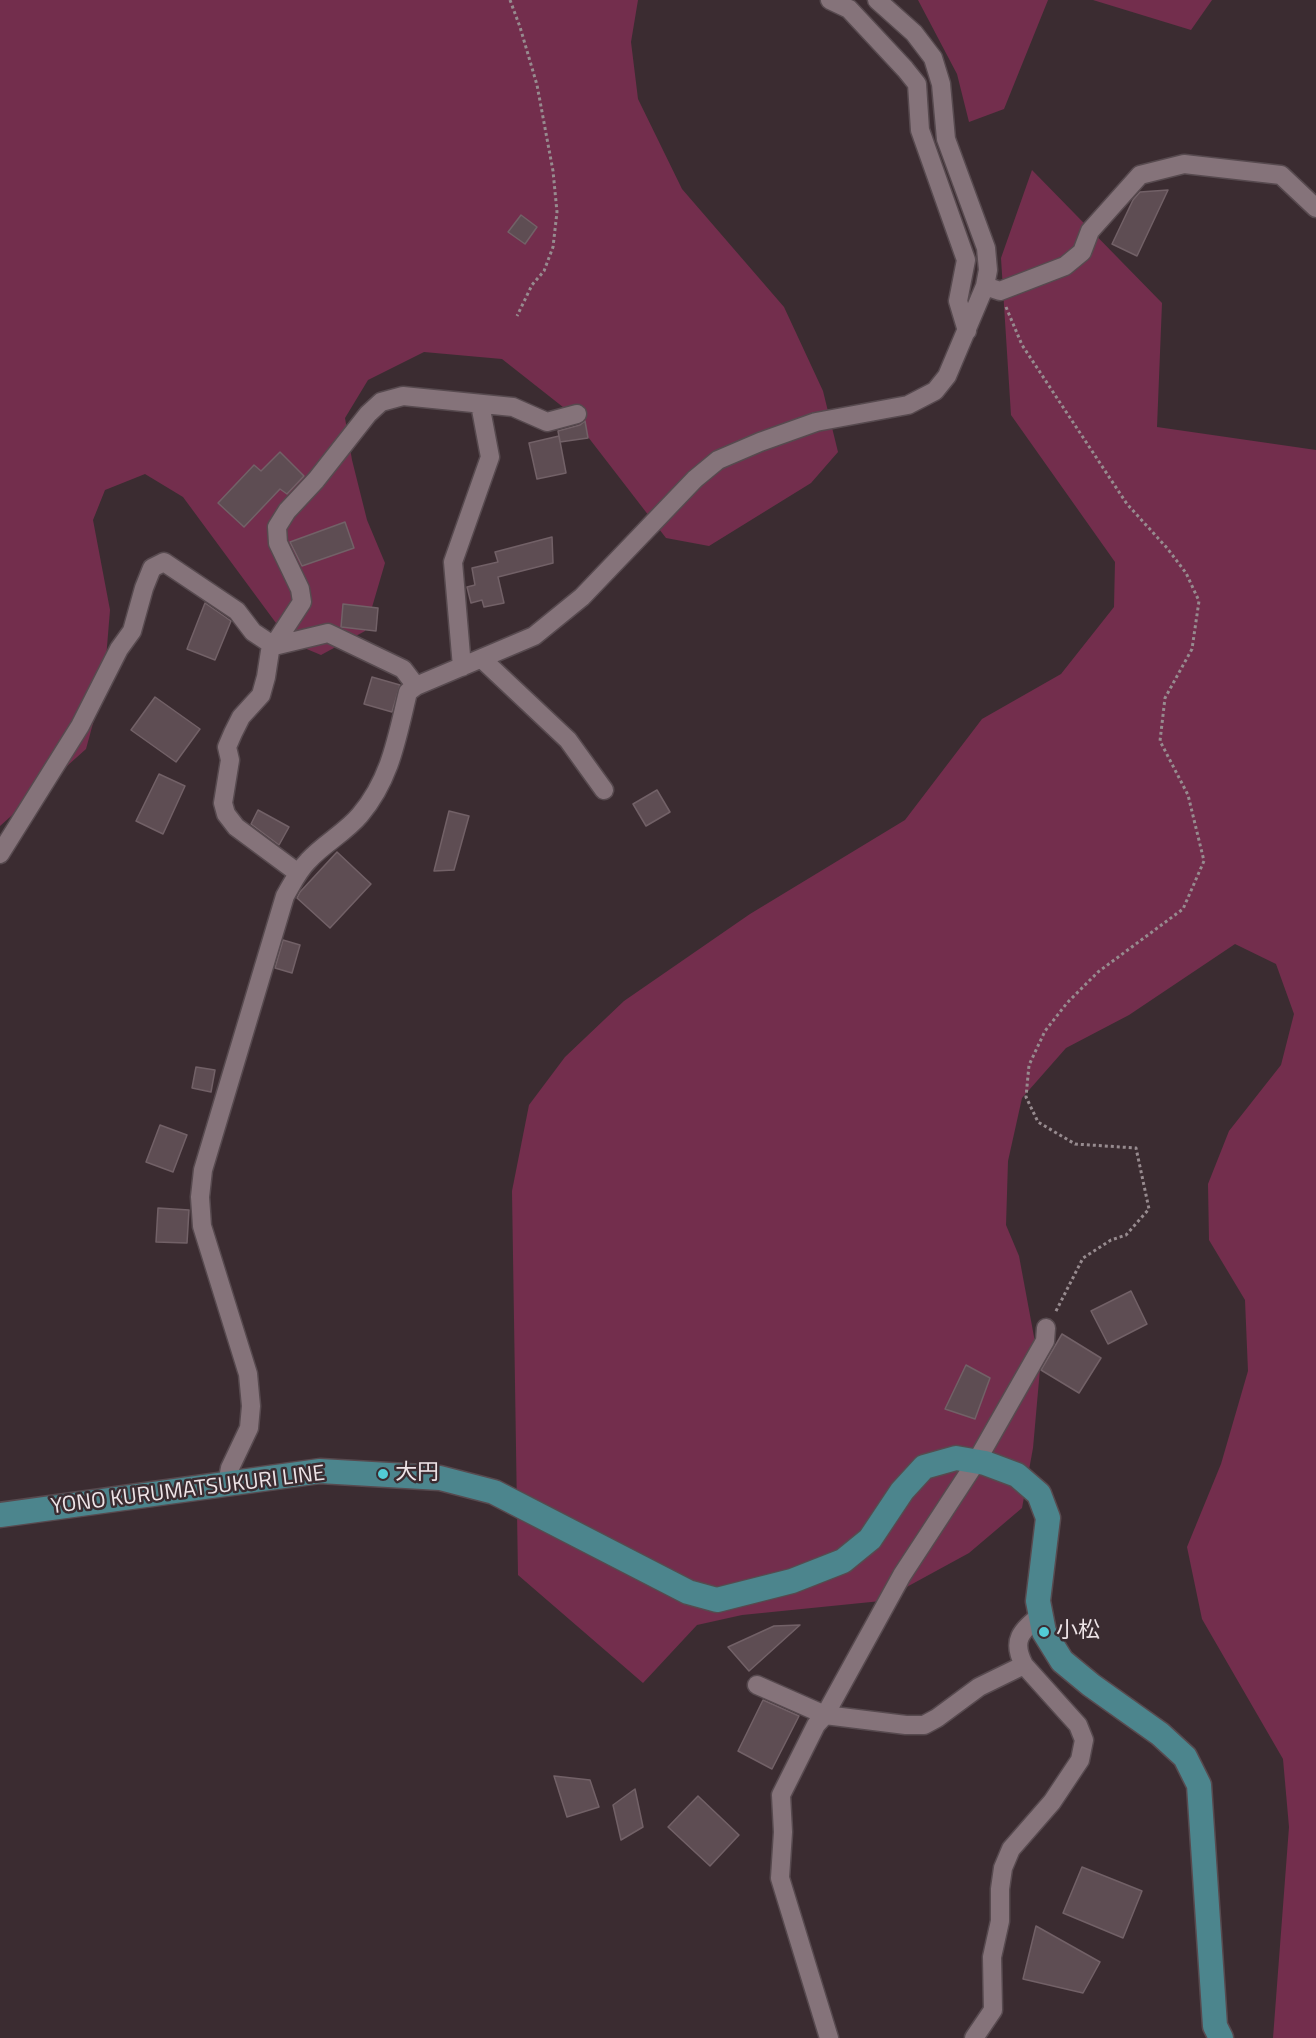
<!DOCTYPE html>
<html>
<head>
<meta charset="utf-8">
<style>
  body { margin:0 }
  canvas { display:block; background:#3b2c31 }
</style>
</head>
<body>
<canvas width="1316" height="2038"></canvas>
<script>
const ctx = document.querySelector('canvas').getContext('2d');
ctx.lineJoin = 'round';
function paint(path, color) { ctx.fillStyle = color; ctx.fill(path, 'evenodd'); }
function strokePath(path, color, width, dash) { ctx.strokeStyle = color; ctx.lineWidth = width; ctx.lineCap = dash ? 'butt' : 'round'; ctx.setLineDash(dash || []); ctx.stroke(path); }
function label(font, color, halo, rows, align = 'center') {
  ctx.font = font + ' "Titillium Web","Noto Sans JP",sans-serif'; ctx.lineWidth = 5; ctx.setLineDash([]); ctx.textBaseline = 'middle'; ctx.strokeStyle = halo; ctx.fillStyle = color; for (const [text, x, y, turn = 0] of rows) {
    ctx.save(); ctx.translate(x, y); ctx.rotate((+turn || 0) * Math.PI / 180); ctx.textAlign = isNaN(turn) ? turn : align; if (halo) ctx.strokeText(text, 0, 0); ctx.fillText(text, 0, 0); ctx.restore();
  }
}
const green = new Path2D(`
  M0 0H638L631 42 638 99 682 189 784 307 823 391 838 452 811 483 709 546 666 538 568 411 502 359 424 352 368 380 345 418 352 460 367 520 385 563 365 631 321 655 290 642 183 497 145 474 105 490 93 520 110 610 104 683 86 749 0 826Z
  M918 0H1048L1004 109 969 122 957 74Z
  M1093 0H1212L1191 30Z
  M1032 170 1162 303 1157 427 1316 450V2038H1273L1289 1827 1283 1759 1202 1619 1187 1547 1221 1464 1248 1371 1245 1300 1209 1240 1208 1184 1229 1131 1281 1065 1294 1014 1276 964 1235 944 1129 1015 1066 1048 1022 1098 1008 1161 1006 1225 1019 1256 1040 1369 1033 1448 1022 1508 969 1553 881 1601 742 1615 697 1625 643 1683 518 1575 512 1191 529 1105 565 1057 624 1001 750 914 905 820 982 719 1061 674 1114 607 1115 562 1011 415 1001 258Z`);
const building = new Path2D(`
  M1168 190 1137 256 1112 244 1133 200 1140 192Z
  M521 215 537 227 525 244 508 232Z
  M585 421 588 438 560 442 558 431 580 425Z
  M559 436 566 473 537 479 529 443Z
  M280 452 304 476 287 494 280 489 244 527 218 503 254 465 261 471Z
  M345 522 354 548 302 566 290 542Z
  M552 537 553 563 498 577 504 603 484 607 482 600 471 603 467 587 475 585 472 568 498 562 495 552Z
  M205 603 231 621 215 660 187 649Z
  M343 604 378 608 376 631 341 627Z
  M372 677 400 685 392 712 364 704Z
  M155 697 200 729 176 762 131 730Z
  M159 774 185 786 163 834 136 821Z
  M657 790 670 812 646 826 633 804Z
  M258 810 289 827 279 845 251 824Z
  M449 811 469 816 454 870 434 871Z
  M337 852 371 884 330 928 297 898 300 892Z
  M283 940 300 945 292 973 275 968Z
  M196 1067 215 1070 211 1092 192 1088Z
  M160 1125 187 1135 173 1172 146 1162Z
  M158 1208 189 1210 187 1243 156 1242Z
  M1131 1291 1147 1324 1108 1344 1091 1311Z
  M1062 1334 1101 1358 1079 1393 1041 1370Z
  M966 1365 990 1378 975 1419 945 1409Z
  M800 1625 749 1671 728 1647 774 1626Z
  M763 1700 799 1716 772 1769 738 1751Z
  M554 1776 590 1780 599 1807 567 1817Z
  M635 1789 643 1827 621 1840 613 1805Z
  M698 1796 739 1835 710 1866 668 1827Z
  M1082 1867 1142 1891 1123 1938 1063 1913Z
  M1036 1926 1100 1962 1083 1993 1023 1979Z`);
const path = new Path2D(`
  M510 0 520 27 537 85 553 171 557 212 553 247 544 271 532 285 517 316
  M1006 307 1022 345 1127 504 1167 548 1186 573 1199 601 1192 649 1165 698 1160 741 1188 795 1204 861 1183 909 1098 972 1067 1003 1045 1031 1029 1065 1026 1097 1038 1122 1075 1144 1136 1148 1149 1209 1126 1235 1111 1240 1083 1258 1055 1313`);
const minor = new Path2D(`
  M830 0 849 9 905 69 917 84 920 130 966 260 958 301 967 331
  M985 286 1000 291 1065 266 1082 252 1090 231 1140 175 1184 164 1281 175 1316 208
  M482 659 568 740 604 790
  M462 667 453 562 490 457 480 404
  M0 854 80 726 119 649 132 631 144 588 152 568 164 562 237 611 253 632 274 646 328 633 403 669 416 686
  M298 873 236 827 226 814 223 803 230 760 227 747 233 733 241 717 261 695 266 677 270 651 302 602 300 589 278 543 277 527 287 511 316 480 368 414 381 402 403 396 513 407 547 422 577 414
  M227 1484 230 1468 249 1428 251 1406 248 1374 202 1226 200 1197 203 1170 285 896C292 884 298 871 308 861 323 844 345 833 360 815 391 778 397 737 408 692L416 686 534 636 582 597 695 479 718 460 760 442 816 422 908 405 935 391 947 376 985 286 988 270 986 248 946 139 941 84 933 58 914 33 877 0
  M757 1685 825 1715 906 1725H924L937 1718 979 1687 1024 1665
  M829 2038 780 1878 783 1832 781 1795 816 1725 825 1715 902 1575 976 1462 1045 1341 1046 1328
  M974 2038 993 2010 992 1957 1000 1921V1889L1003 1868 1011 1849 1052 1802 1080 1760 1084 1740 1078 1725 1024 1665C1011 1640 1021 1631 1041 1615`);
const major = new Path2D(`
  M0 1515 320 1471 440 1478 494 1492 688 1592 717 1600 792 1581 843 1561 870 1539 902 1491 924 1467 956 1458 985 1463 1017 1475 1039 1494 1048 1518 1038 1601 1044 1632 1062 1661 1091 1685 1160 1734 1185 1757 1199 1785 1215 2026 1221 2038`);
const markers = [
  [383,1474,6,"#52ccd6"],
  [1044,1632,6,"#52ccd6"]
];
const poiNames = [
  ["大円",395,1474],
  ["小松",1056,1632]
];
const streetNames = [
  ["YONO KURUMATSUKURI LINE",188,1491,-7]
];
paint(green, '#732e4d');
paint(building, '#5e4d53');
strokePath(building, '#726167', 1.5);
strokePath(minor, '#574a4f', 21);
strokePath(major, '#574a4f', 27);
strokePath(path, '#978b8f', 3, [3, 3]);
strokePath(minor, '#85737a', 18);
strokePath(major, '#4c858d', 24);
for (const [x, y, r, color] of markers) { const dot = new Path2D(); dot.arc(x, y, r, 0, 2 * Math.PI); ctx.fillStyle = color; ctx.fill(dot); strokePath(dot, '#3b2c31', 2); }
label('22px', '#eee4e7', '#3b2c31', poiNames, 'left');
label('22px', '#eee4e7', '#3b2c31', streetNames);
</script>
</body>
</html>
